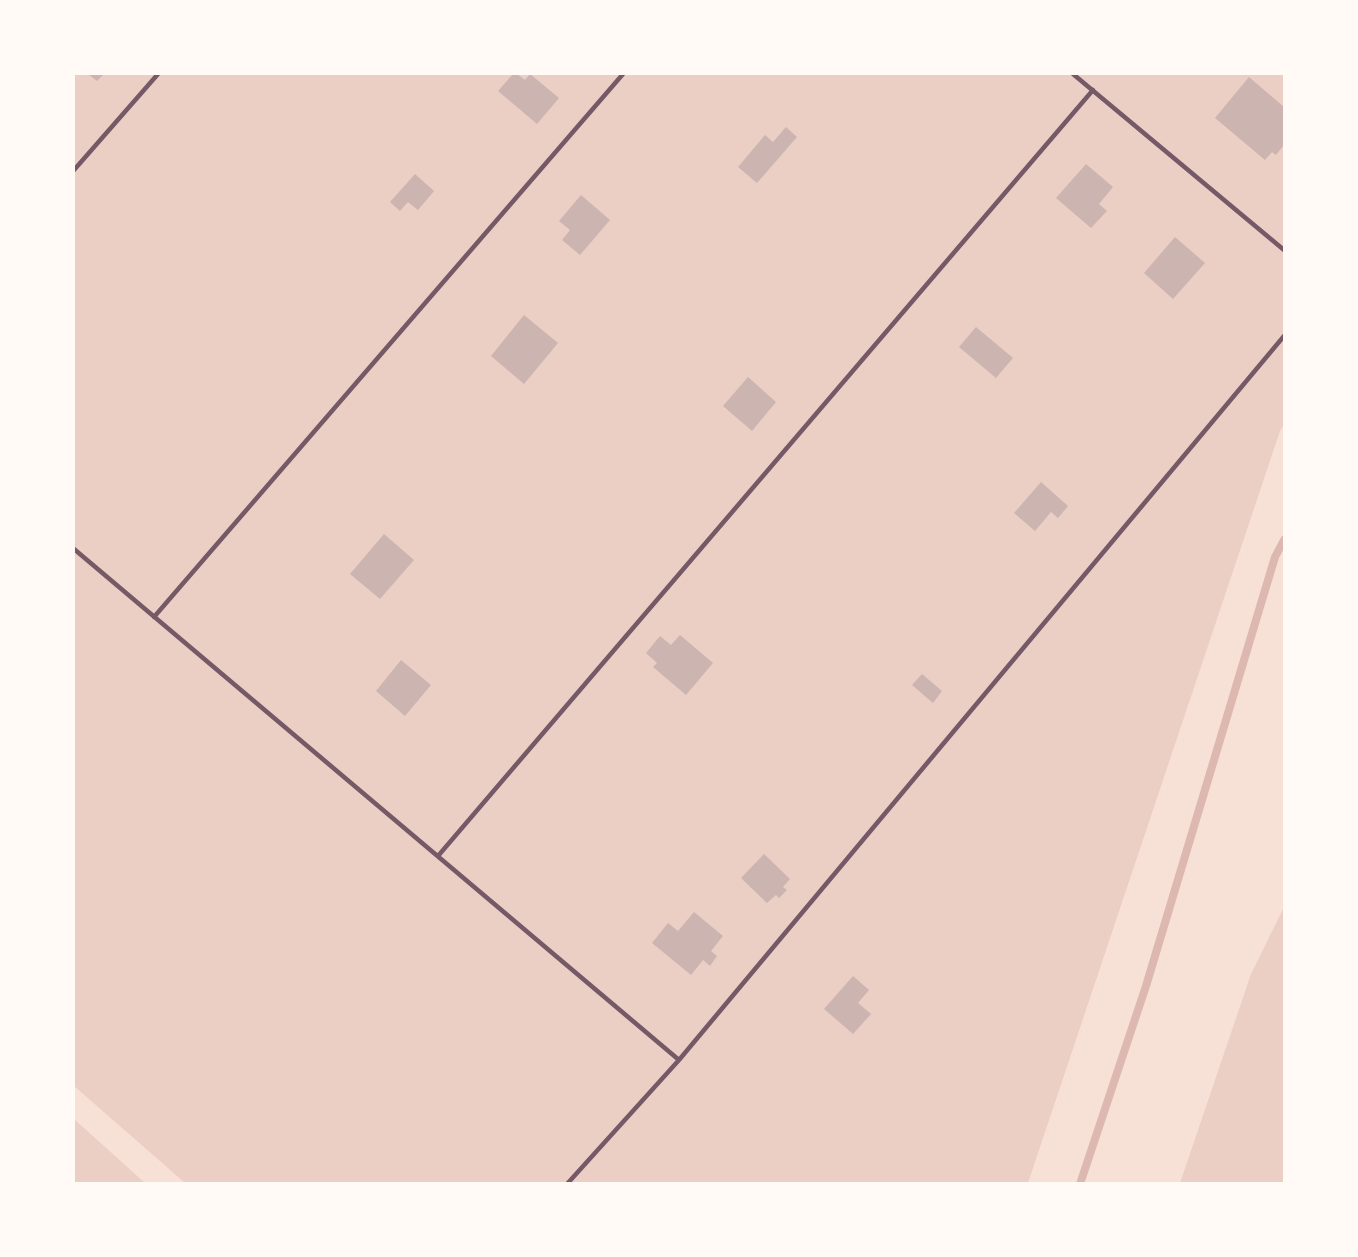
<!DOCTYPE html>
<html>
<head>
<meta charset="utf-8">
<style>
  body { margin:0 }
  #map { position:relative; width:1358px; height:1257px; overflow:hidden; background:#f7e1d7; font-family:Lato,sans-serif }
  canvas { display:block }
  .frame { position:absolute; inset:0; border:75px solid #fffaf5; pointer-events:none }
</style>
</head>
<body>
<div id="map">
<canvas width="1358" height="1257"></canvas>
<div class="frame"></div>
</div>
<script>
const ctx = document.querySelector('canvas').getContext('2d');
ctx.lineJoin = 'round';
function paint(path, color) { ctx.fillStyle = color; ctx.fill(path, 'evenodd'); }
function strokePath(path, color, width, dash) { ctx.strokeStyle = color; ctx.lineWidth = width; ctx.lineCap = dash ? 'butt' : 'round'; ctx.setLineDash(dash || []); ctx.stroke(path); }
const green = new Path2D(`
  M74 74H1284V424L1280 431 1028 1183H185L74 1086Z
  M1284 907V1183H1180L1251 974Z
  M74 1119 145 1183H74Z`);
const stream = new Path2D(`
  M1080 1184 1146 986 1275 557 1284 540`);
const building = new Path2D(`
  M88 74H104L97 81Z
  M513 74H517L525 80 530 74 559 98 537 124 498 91Z
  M1249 77 1284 107V145L1276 155 1272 152 1265 160 1215 118Z
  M786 127 797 137 757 183 738 167 765 135 773 142Z
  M1086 164 1113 187 1099 204 1107 211 1091 228 1056 198Z
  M415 174 434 191 418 210 408 202 400 211 390 202Z
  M581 195 610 220 580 255 562 240 570 230 559 221Z
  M1175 237 1205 263 1173 299 1144 273Z
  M524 315 558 343 524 384 491 356Z
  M976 327 1013 358 996 378 959 347Z
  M748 377 776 402 752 431 723 406Z
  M1041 482 1068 506 1058 518 1051 512 1035 531 1014 513Z
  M384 534 414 560 380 599 350 574Z
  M680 635 713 663 686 695 653 667 657 663 646 653 660 636 671 645Z
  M401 660 431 685 405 716 376 691Z
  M922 674 942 691 933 703 912 685Z
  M764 854 790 879 783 887 787 890 779 898 776 895 767 903 741 878Z
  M694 912 723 936 711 951 717 956 710 966 703 960 691 975 652 943 668 923 678 931Z
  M853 976 869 990 858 1003 871 1014 853 1034 824 1009Z`);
const service = new Path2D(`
  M1073 74 1284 250
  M74 170 158 74
  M74 549 679 1060 567 1184
  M154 617 623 74
  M438 856 1093 90
  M679 1060 1284 336`);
paint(green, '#ebcfc5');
strokePath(stream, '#dcb8b0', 8);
paint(building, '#ccb4b1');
strokePath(service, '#755966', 4.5);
</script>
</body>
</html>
